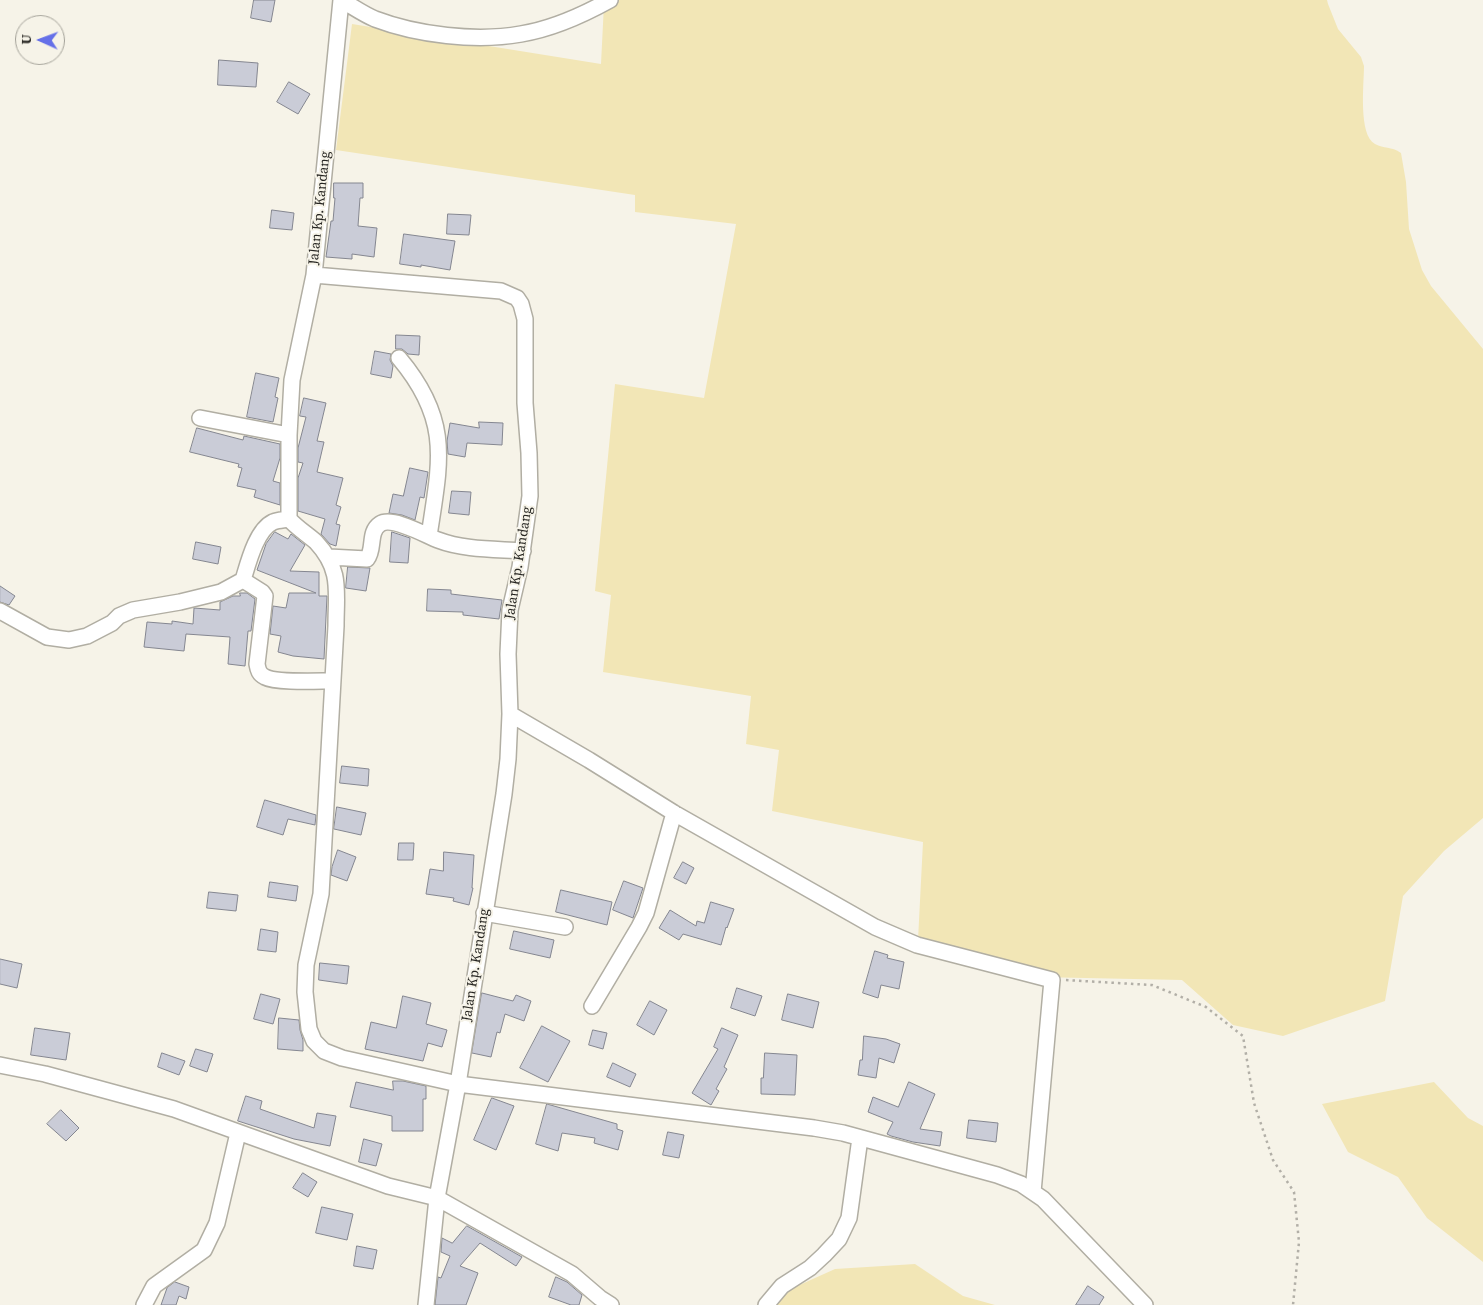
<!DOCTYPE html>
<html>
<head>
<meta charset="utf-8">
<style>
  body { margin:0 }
  #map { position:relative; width:1483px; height:1305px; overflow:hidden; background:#f6f3e8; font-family:"Source Serif 4",serif }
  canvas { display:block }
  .north { position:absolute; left:15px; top:15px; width:50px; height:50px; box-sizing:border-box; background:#f6f3e8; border:1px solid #a3a198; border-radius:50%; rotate:272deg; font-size:14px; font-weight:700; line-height:20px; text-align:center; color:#262521 }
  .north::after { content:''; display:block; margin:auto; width:18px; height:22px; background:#6570e8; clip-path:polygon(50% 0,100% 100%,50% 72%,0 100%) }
</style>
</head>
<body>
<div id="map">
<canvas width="1483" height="1305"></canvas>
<div class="north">U</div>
</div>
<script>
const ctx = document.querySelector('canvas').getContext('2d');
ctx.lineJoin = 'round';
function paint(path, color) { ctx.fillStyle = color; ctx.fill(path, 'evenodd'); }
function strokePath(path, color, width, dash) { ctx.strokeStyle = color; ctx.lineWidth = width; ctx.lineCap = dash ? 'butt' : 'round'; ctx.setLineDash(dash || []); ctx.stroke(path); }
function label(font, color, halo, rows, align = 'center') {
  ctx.font = font + ' "Source Serif 4",serif'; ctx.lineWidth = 4; ctx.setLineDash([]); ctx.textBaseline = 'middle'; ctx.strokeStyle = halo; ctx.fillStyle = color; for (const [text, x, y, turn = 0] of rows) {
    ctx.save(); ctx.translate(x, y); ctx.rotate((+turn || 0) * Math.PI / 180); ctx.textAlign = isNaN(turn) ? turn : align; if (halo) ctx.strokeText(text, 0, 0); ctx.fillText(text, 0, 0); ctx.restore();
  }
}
const green = new Path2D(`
  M609 0H1327L1328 4 1338 29 1361 57 1364 66C1364 84 1358 135 1375 144 1384 149 1391 146 1401 153L1406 182 1409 229 1422 270 1431 286 1483 349V818L1444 851 1403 896 1385 1001 1283 1036 1233 1025 1182 980 1037 977 918 940 923 842 772 811 779 750 746 744 751 696 603 672 611 595 595 591 615 384 704 398 736 224 635 212V195L336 150 352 24 601 64 604 4Z
  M1434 1082 1468 1118 1483 1126V1262L1427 1218 1398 1177 1348 1152 1322 1104Z
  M915 1264 963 1296 995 1305H772L784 1292 835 1269Z`);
const building = new Path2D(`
  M254 0H275L271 22 251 18Z
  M219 60 258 63 256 87 218 85Z
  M289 82 310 94 298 114 277 102Z
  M334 183H363V198H360L358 226 377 228 374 257 352 254V259L326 257 331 221H333L335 198H334Z
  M272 210 294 213 292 230 270 228Z
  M448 214 471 215 469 235 447 234Z
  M404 234 455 241 450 270 421 265V267L400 264Z
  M396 335 420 336 419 355 408 354 402 349H396Z
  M375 351 391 354 390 360 393 366 391 378 371 374Z
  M256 373 279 378 275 397 278 398 273 422 247 417Z
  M304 398 326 403 317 441 324 442 317 472 343 478 336 505 341 507 336 524 340 525 336 546 330 544 321 534 325 519 298 511V478L303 463 298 462V448L306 417 300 416Z
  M479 422 503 423 502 445 467 443 465 457 448 454 447 441 450 423 479 428Z
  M197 428 243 440 244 436 280 444V458L273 481 280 483V505L254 497 256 490 237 486 242 468 238 467 239 464 190 452Z
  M410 468 428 472 424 498 420 497 415 520 402 515 389 513 393 494 403 496Z
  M452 491 471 492 469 515 449 513Z
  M275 532 288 539 291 534 305 545 290 571 319 572V596H327L324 659 293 656 278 652 281 636 270 634 273 606 286 608 289 593H316L257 570 266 544Z
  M392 532 410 538 408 563 390 562Z
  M196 542 221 547 218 564 193 559Z
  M348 567 370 568 366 591 346 588Z
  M0 586 15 596 9 605 0 602Z
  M428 589 451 590V594L502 600 499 619 463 615V612L427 611Z
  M240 593H247L255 599 251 631H248L245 666 228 664 230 637 186 634 184 651 144 647 147 622 172 624V621L193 624 194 608 220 610V602L233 596H240Z
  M342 766 369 769 368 786 340 783Z
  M265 800 316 815 315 825 288 819 283 835 257 827Z
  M337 807 366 813 361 835 334 829Z
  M399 843H414L413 860H398Z
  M338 850 356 857 347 881 331 875 332 867Z
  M444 852 474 855 472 888H473L469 905 453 901 454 898 426 894 430 869 443 871Z
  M683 862 694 868 686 884 674 878Z
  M624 881 643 888 633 918 613 910Z
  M270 882 298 886 296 901 268 897Z
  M561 890 612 902 607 925 556 912Z
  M209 892 238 895 236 911 207 908Z
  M711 902 734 909 727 928 726 927 721 945 683 934 679 940 659 928 670 910 696 926 697 921 704 923Z
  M261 929 278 932 276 952 258 950Z
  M514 931 554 940 550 958 510 949Z
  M875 951 888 955 887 958 904 962 899 989 881 985 878 998 863 993Z
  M0 959 22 964 17 988 0 984Z
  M320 963 349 966 347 984 319 980Z
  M737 988 762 996 755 1016 731 1008Z
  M482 993 513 1001 516 995 531 1001 524 1021 505 1014 500 1033 497 1032 491 1057 472 1053Z
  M261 994 280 999 273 1024 254 1019Z
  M788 994 819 1002 813 1028 782 1020Z
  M403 996 431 1003 426 1024 447 1030 442 1047 428 1043 423 1061 365 1049 371 1022 396 1028Z
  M650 1001 667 1010 654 1035 637 1025Z
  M279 1018 299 1020 300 1030 303 1040V1051L278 1049Z
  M542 1026 570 1041 548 1082 520 1068Z
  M35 1028 70 1033 66 1060 31 1055Z
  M722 1028 738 1035 724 1067 727 1069 716 1089 719 1091 711 1105 692 1093 718 1049 714 1047Z
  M593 1030 607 1033 603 1049 589 1045Z
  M864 1036 886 1039 900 1044 894 1063 879 1058 876 1078 858 1075 860 1060H862Z
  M196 1049 213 1054 207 1072 190 1066Z
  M162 1053 185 1061 179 1075 158 1067Z
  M765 1053 797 1055 795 1095 761 1094V1078H763Z
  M613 1063 636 1074 630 1087 607 1077Z
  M393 1081H403L426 1086V1099H423V1131H392V1116L350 1107 356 1082 393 1090Z
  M909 1082 935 1094 920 1129 942 1132 940 1146 913 1142 891 1136 887 1134 893 1122 868 1112 873 1097 898 1107Z
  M246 1096 262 1101 260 1109 314 1128 317 1113 336 1116 330 1146 294 1139 238 1121Z
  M492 1098 514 1106 496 1150 474 1140Z
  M547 1104 617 1124V1129L623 1131 618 1150 594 1143 595 1138 562 1133 558 1151 536 1144Z
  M61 1110 79 1128 66 1141 47 1124Z
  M969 1120 998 1123 996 1142 967 1138Z
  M668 1132 684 1135 679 1158 663 1155Z
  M364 1139 382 1144 376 1166 359 1162Z
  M303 1173 317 1182 308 1197 293 1188Z
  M322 1207 353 1214 347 1240 316 1233Z
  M467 1226 522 1257 516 1266 480 1243 460 1266 478 1273 466 1305H435L438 1277 441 1278 450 1256 441 1252 442 1238 452 1243Z
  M357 1246 377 1250 373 1269 354 1266Z
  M556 1277 567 1282 582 1295 579 1305H571L549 1297Z
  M175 1282 189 1287 186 1299 179 1296 176 1305H161L167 1288Z
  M1088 1286 1104 1297 1099 1305H1076Z`);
const path = new Path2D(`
  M1066 980 1152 985 1206 1007 1243 1036 1254 1103 1273 1160 1294 1192 1299 1242 1293 1305`);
const street = new Path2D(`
  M341 0 314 275 501 291 517 298 521 304 525 319V403L529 453 530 496 520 567 510 610 508 654 510 714 508 759 504 794 458 1084 437 1198 426 1305
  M341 0C352 6 363 14 375 19 417 35 476 42 521 34 552 29 583 15 610 0
  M314 275 292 380 289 435V519C297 528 307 534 316 542 342 570 336 591 336 626L321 894 306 965 305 992 309 1029 314 1041 324 1051 342 1058 458 1084 814 1128 843 1133 997 1175 1021 1184 1043 1199 1145 1305
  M399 358C452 421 440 462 429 536
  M200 418 289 435
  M329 557 367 559C375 549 368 532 380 524 392 516 425 535 438 540 464 550 496 549 523 551
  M243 580 262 592 265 596 257 664C258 670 259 674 265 677 276 683 318 681 332 681
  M0 611 47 637 69 640 87 636 112 623 119 616 133 610 180 602 221 592 243 580C248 564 256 530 273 522 278 520 284 520 289 519
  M510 714 589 760 674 813 875 927 917 945 1052 980 1033 1192
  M484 913 565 927
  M592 1006 639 927 646 913 674 813
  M0 1065 45 1074 174 1109 388 1186 437 1198 572 1274 600 1298 611 1305
  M144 1305 154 1286 204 1250 217 1223 238 1133
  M766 1305 782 1286 810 1268 824 1255 839 1239 849 1218 860 1138`);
const streetNames = [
  ["Jalan Kp. Kandang",320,208,-84],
  ["Jalan Kp. Kandang",519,563,-81],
  ["Jalan Kp. Kandang",476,965,-81]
];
paint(green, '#f2e6b6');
paint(building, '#caccd7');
strokePath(building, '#848690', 1);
strokePath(street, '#b1aea3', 18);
strokePath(path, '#b2afa7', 2.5, [2.5, 4]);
strokePath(street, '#fff', 15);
label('14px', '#262521', '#f6f3e8', streetNames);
</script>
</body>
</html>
